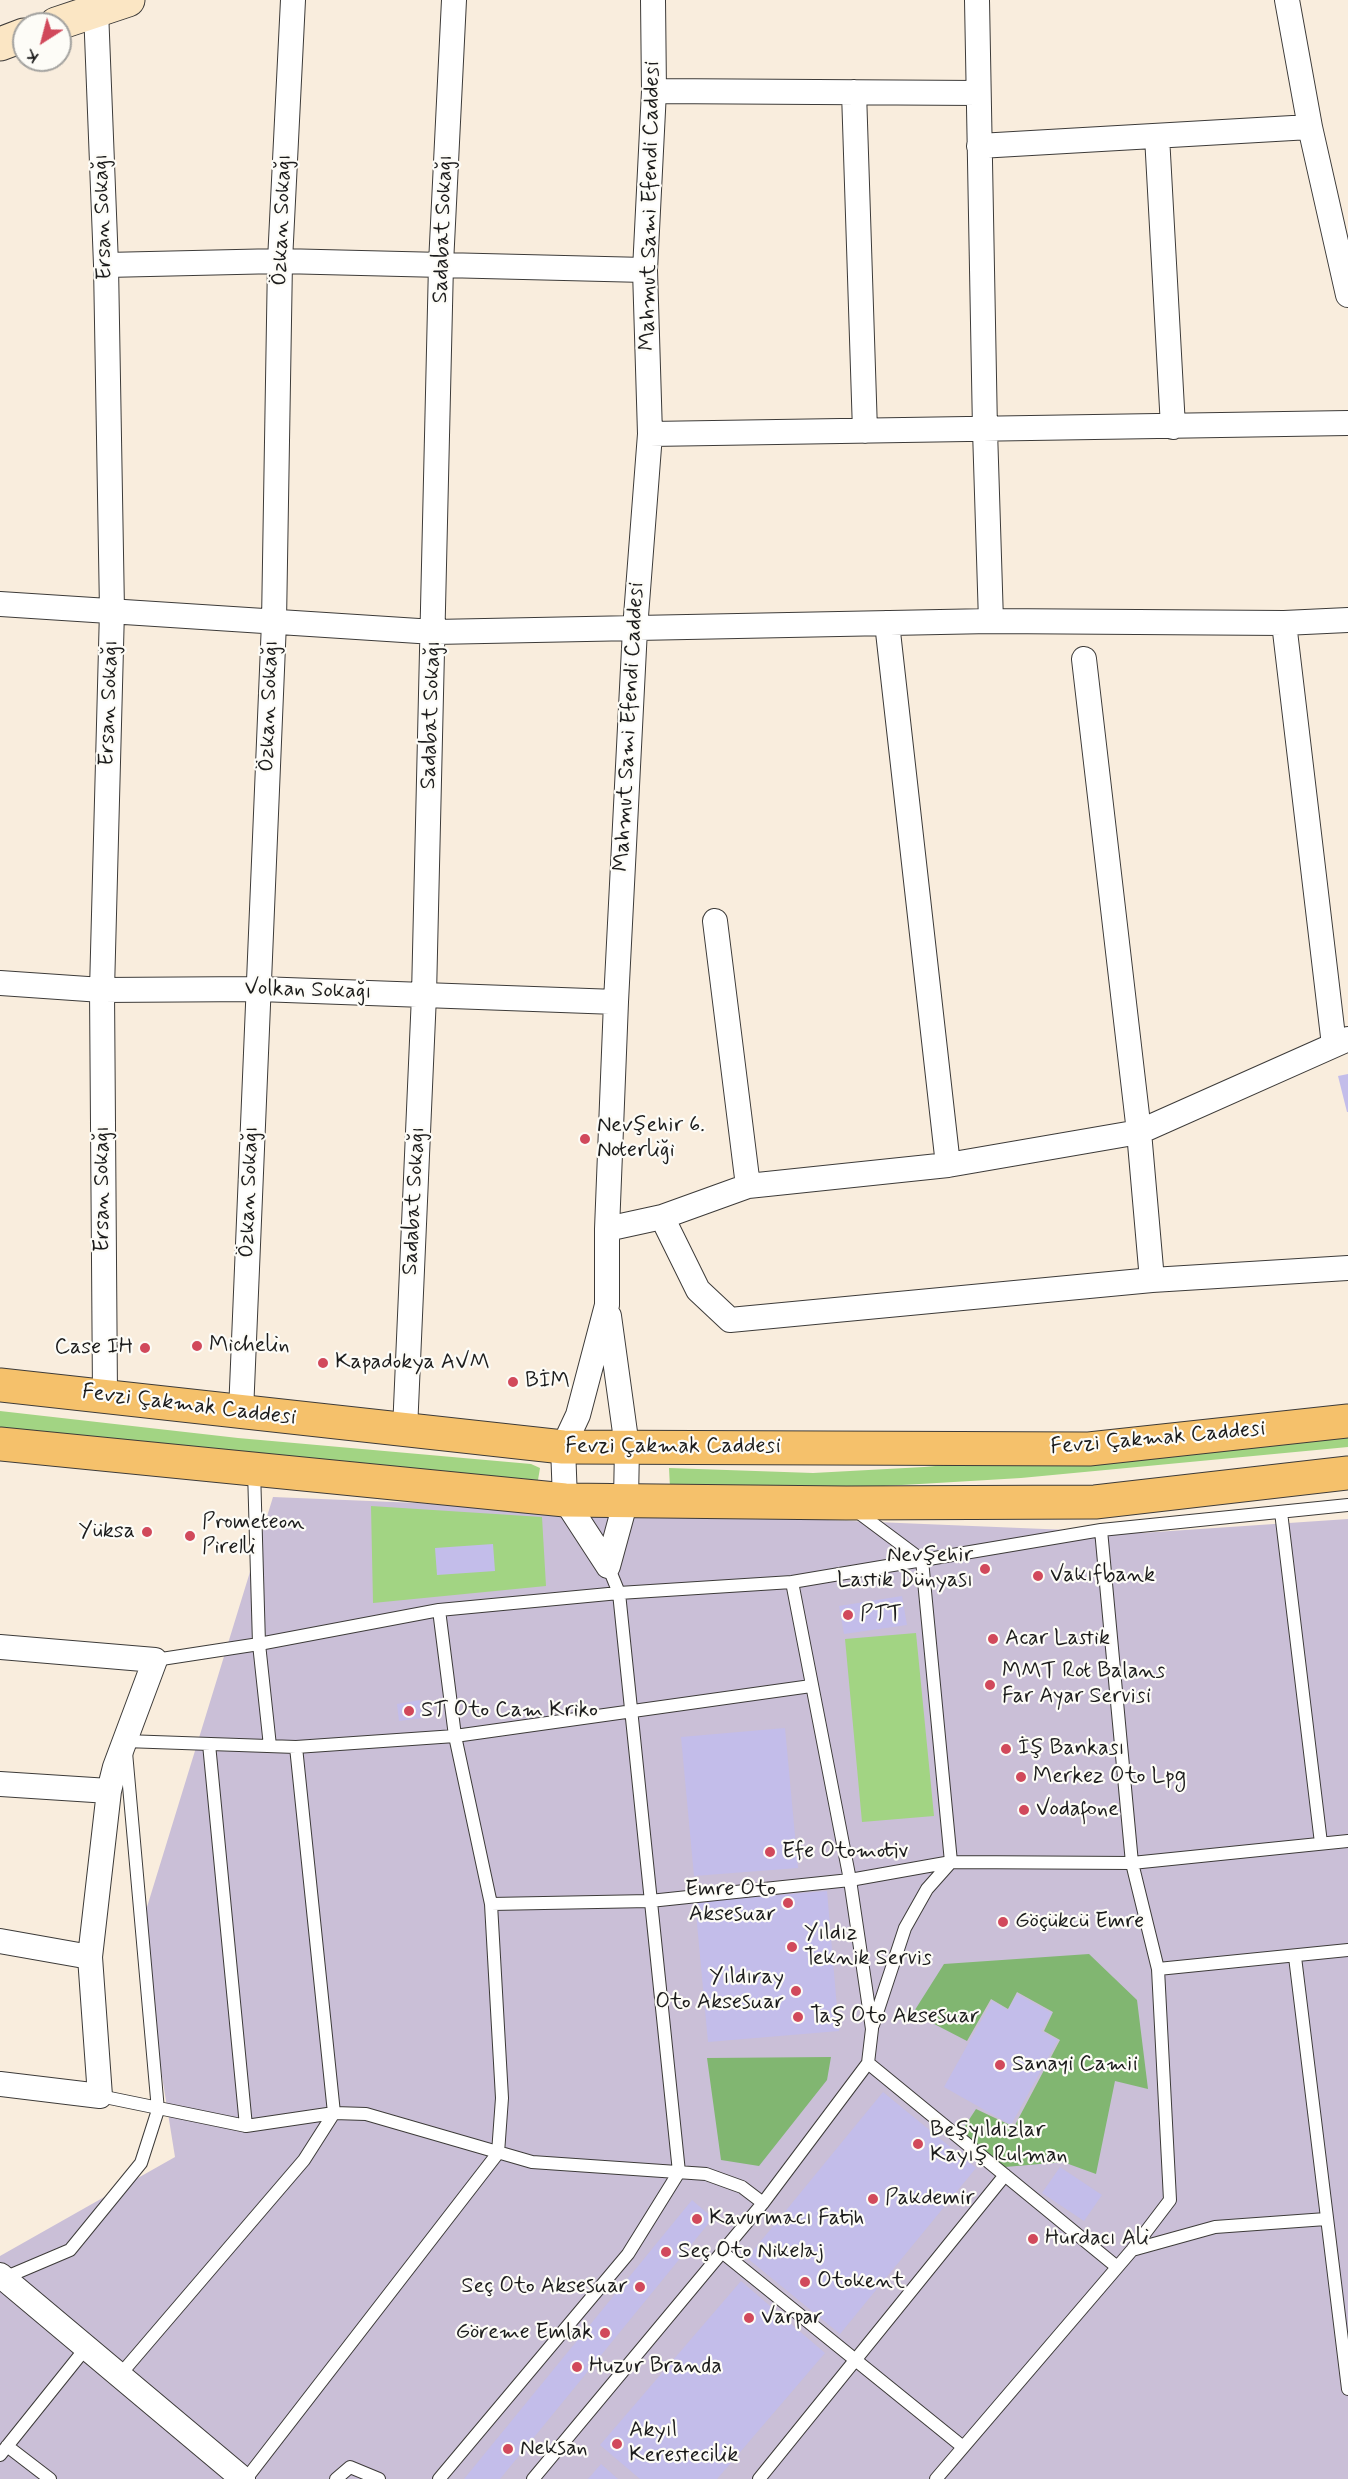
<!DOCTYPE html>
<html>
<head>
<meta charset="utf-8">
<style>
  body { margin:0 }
  #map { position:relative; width:1348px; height:2479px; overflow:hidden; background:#f9eddd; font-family:Mynerve,sans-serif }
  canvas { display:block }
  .north { position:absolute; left:12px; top:12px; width:60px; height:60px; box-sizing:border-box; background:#fdfcf7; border:2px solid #a3a29f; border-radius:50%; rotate:216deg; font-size:16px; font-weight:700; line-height:24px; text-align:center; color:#1c1c1c }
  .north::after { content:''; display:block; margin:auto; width:21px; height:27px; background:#d1495b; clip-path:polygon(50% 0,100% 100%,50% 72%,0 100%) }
</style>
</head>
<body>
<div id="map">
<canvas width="1348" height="2479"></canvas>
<div class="north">K</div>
</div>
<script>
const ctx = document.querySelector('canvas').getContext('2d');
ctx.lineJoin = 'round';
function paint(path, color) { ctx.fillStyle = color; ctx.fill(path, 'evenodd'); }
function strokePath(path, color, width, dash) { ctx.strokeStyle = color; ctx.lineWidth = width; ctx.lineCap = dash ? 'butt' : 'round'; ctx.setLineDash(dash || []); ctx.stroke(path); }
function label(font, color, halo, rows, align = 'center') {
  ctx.font = font + ' Mynerve,sans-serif'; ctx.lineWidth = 4.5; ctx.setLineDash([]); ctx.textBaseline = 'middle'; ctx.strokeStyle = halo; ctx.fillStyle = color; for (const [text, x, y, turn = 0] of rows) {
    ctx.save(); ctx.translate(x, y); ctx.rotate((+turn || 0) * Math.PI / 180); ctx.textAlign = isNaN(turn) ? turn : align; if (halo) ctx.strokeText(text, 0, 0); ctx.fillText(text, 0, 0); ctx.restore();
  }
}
const industrial = new Path2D(`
  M273 1497 1141 1533 1348 1519V2479H0V2256L175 2157 139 1933Z`);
const green = new Path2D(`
  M0 1411 238 1438 531 1464 540 1468 538 1480 276 1458 0 1429Z
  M1348 1430V1447L1021 1478 920 1484 810 1490 670 1488 669 1468 813 1473 924 1467Z
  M371 1506 542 1517 546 1586 373 1603Z
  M916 1633 934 1816 862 1822 845 1639Z`);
const forest = new Path2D(`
  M1089 1954 1137 2000 1148 2089 1115 2081 1096 2174 1063 2162 1005 2167 961 2132 976 2109 1014 2127 1060 2040 1044 2031 1053 2012 1017 1992 1008 2009 991 1999 967 2041 913 2013 944 1964Z
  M831 2057 827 2080 759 2166 721 2160 707 2058Z`);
const building = new Path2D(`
  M1348 1074V1112H1347L1338 1076Z
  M493 1544 495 1571 437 1575 435 1548Z
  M902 1596 907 1625 844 1634 839 1606Z
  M420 1700 422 1718 399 1721 397 1704Z
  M785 1728 798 1868 694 1876 681 1737Z
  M827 1891 839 2031 708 2042 695 1902Z
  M1017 1994 1052 2013 1041 2031 1058 2040 1011 2125 944 2087 992 2001 1008 2010Z
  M883 2092 976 2168 840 2334 747 2258Z
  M1060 2167 1102 2195 1084 2221 1042 2193Z
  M692 2200 713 2218 500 2479H464Z
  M741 2281 825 2353 717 2479H640L600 2445Z
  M601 2464 618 2479H588Z`);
const lane = new Path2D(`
  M254 1470 259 1644 270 1746
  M855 1510 922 1560 951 1862 927 1889 905 1928 873 2025
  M1281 1512 1321 1843
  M155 1660 259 1644 439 1610 619 1593 792 1582 1101 1530 1348 1505
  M209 1744 246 2126
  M491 1904 650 1901 850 1880 951 1862 1132 1863 1348 1841
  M1295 1957 1348 2389
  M1158 1969 1348 1950
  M868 2063 1117 2267
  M100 2096 246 2126 334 2113 366 2114 532 2162 706 2174 742 2187 763 2203
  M1132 2250 1215 2227 1326 2219
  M722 2252 963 2447
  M4 2278 70 2250 141 2163 158 2110 125 1741 296 1747 455 1736 811 1686
  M119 2376 304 2160 334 2113 296 1747
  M7 2446 50 2479
  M0 2455 85 2349
  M246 2479 498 2153 502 2098 491 1904 455 1736 439 1610
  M336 2479 350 2467 379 2479
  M439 2479 628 2254 679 2172 619 1593 608 1566
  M533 2479 763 2203 868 2063 872 2029 850 1880 792 1582
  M759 2479 1005 2175
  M936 2479 1132 2250 1170 2200 1158 1969 1132 1863 1101 1530`);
const street = new Path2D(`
  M977 0 985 430 991 621
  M1287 0 1310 127 1348 295
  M96 10 106 265 112 610 102 990 105 1395
  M654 91 978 93
  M854 92 865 431
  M1157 136 1173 427
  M979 146 1310 127
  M106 265 280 261 645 270
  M650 434 1348 423
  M0 604 434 632 991 621 1284 623 1348 620
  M887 623 948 1165
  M1284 623 1334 1045
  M1084 659 1139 1132 1152 1280
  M715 921 748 1186
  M0 983 102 990 259 989 616 1002
  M662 1217 698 1290 730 1320 1152 1280 1348 1268
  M607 1229 662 1217 748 1186 948 1165 1139 1132 1348 1039
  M241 1412 274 622 280 261 293 0
  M405 1430 424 995 441 264 454 0
  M608 1566 565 1500 563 1447 578 1415 607 1305V1229L616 1002 635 629 650 434 645 270 654 91 653 0
  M608 1566 626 1500 627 1447 609 1316
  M0 1647 155 1660 115 1767 109 1791 90 1957 100 2096 0 2084
  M0 1784 109 1791
  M0 1941 90 1957
  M0 2275 243 2479`);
const secondary = new Path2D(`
  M56 24 128 0
  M0 44 24 35`);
const primary = new Path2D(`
  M0 1385 563 1447 1089 1449 1348 1421
  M0 1444 565 1500 846 1503 1095 1502 1348 1473`);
const markers = [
  [585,1139,6,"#d1495b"],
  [197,1346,6,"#d1495b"],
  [145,1348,6,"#d1495b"],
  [323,1363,6,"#d1495b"],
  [513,1382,6,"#d1495b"],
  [147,1532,6,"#d1495b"],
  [190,1536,6,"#d1495b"],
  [985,1569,6,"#d1495b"],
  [1038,1576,6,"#d1495b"],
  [848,1615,6,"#d1495b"],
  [993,1639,6,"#d1495b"],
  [990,1685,6,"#d1495b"],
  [409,1711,6,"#d1495b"],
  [1006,1749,6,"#d1495b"],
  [1021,1777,6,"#d1495b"],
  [1024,1810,6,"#d1495b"],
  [770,1852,6,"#d1495b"],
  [788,1903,6,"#d1495b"],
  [1003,1922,6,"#d1495b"],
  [792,1947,6,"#d1495b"],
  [796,1991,6,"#d1495b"],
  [798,2017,6,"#d1495b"],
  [1000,2065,6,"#d1495b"],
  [918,2144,6,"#d1495b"],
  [873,2199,6,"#d1495b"],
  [697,2219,6,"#d1495b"],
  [1033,2239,6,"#d1495b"],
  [666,2252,6,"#d1495b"],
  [805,2282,6,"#d1495b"],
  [640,2287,6,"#d1495b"],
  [749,2318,6,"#d1495b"],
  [605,2333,6,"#d1495b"],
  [577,2367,6,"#d1495b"],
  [617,2444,6,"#d1495b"],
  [508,2449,6,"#d1495b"]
];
const streetNames = [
  ["Mahmut Sami Efendi Caddesi",651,206,-89],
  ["Ersan Sokağı",104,217,-92],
  ["Özkan Sokağı",283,220,-88],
  ["Sadabat Sokağı",444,229,-88],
  ["Ersan Sokağı",110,703,-88],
  ["Özkan Sokağı",270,706,-88],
  ["Sadabat Sokağı",432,715,-88],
  ["Mahmut Sami Efendi Caddesi",630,727,-87],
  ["Volkan Sokağı",308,991,2],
  ["Ersan Sokağı",103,1189,-90],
  ["Özkan Sokağı",250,1192,-88],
  ["Sadabat Sokağı",415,1201,-87],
  ["Fevzi Çakmak Caddesi",189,1406,7],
  ["Fevzi Çakmak Caddesi",1158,1439,-5],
  ["Fevzi Çakmak Caddesi",673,1447]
];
const poiNames = [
  ["Nevşehir 6.",597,1126],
  ["Noterliği",597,1151],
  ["Michelin",209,1346],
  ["Case IH",133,1348,"right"],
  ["Kapadokya AVM",335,1363],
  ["BİM",525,1382],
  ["Prometeon",202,1523],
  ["Pirelli",202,1548],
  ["Yüksa",135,1532,"right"],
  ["Nevşehir",973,1556,"right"],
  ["Lastik Dünyası",973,1581,"right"],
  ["Vakıfbank",1050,1576],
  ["PTT",860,1615],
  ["Acar Lastik",1005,1639],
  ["MMT Rot Balans",1002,1672],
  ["Far Ayar Servisi",1002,1697],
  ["ST Oto Cam Kriko",421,1711],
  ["İş Bankası",1018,1749],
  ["Merkez Oto Lpg",1033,1777],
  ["Vodafone",1036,1810],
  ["Efe Otomotiv",782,1852],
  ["Emre Oto",776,1890,"right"],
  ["Aksesuar",776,1915,"right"],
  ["Göçükcü Emre",1015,1922],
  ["Yıldız",804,1934],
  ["Teknik Servis",804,1959],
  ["Yıldıray",784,1978,"right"],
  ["Oto Aksesuar",784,2003,"right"],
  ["Taş Oto Aksesuar",810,2017],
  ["Sanayi Camii",1012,2065],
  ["Beşyıldızlar",930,2131],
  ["Kayış Rulman",930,2156],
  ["Pakdemir",885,2199],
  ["Kavurmacı Fatih",709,2219],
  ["Hurdacı Ali",1045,2239],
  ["Seç Oto Nikelaj",678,2252],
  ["Otokent",817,2282],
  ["Seç Oto Aksesuar",628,2287,"right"],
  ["Varpar",761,2318],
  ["Göreme Emlak",593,2333,"right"],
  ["Huzur Branda",589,2367],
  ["Akyıl",629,2431],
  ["Kerestecilik",629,2456],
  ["Neksan",520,2449]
];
paint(industrial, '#cabfd7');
paint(green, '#a2d483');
paint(forest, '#81b671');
paint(building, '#c3bdea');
strokePath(lane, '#3d3b39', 14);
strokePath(street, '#3d3b39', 26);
strokePath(secondary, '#3d3b39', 35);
strokePath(primary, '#3d3b39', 35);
strokePath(lane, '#fff', 12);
strokePath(street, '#fff', 24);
strokePath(secondary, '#fbe6c4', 33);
strokePath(primary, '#f5c16b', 33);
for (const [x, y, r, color] of markers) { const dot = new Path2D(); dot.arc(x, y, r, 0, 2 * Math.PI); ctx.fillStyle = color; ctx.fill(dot); strokePath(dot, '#fdfcf7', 2); }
label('22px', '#1c1c1c', '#fdfcf7', streetNames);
label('22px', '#1c1c1c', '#fdfcf7', poiNames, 'left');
</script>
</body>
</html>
